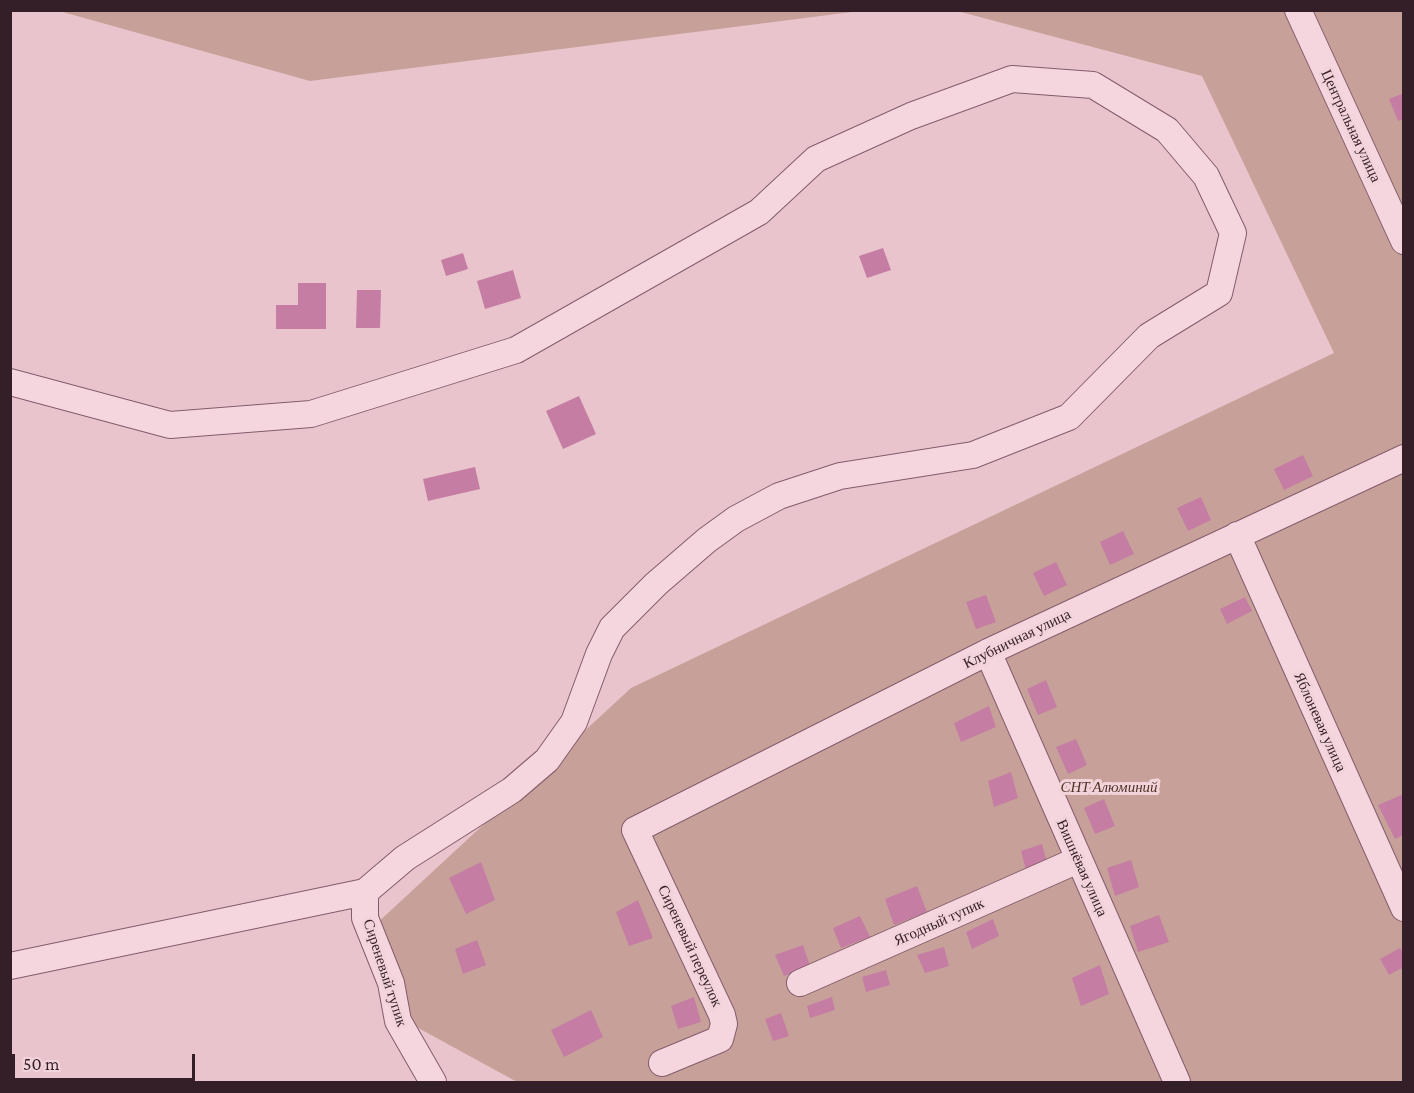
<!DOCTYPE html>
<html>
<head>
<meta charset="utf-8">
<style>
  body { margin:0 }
  #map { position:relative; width:1414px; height:1093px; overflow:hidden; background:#eac4cd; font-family:"Crimson Pro",serif }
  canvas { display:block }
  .frame { position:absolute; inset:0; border:12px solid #341f29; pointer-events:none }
  .scale { position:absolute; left:12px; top:1054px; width:183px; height:27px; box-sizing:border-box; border:3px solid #341f29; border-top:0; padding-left:8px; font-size:18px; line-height:21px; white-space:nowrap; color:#341f29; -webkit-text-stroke:4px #f2d3da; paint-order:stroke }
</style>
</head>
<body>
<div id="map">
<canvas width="1414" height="1093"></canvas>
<div class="frame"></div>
<div class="scale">50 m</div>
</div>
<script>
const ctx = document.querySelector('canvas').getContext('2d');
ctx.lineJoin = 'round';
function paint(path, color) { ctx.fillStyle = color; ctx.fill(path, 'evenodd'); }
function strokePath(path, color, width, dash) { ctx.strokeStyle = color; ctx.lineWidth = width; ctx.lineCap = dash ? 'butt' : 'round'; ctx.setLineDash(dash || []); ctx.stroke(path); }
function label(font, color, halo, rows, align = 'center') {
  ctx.font = font + ' "Crimson Pro",serif'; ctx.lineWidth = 6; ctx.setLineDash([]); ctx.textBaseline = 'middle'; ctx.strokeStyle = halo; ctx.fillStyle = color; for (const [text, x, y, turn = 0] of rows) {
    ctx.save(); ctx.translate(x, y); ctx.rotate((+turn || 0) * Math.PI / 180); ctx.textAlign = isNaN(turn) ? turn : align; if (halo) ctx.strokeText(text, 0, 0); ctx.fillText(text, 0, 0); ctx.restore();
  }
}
const green = new Path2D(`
  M59 11H860L310 81Z
  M957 11H1403V1082H517L411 1024 375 925 631 688 1334 353 1202 76Z`);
const building = new Path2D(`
  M1404 93V119L1398 121 1389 99Z
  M883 248 891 270 867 278 859 256Z
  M463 253 468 269 446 276 441 260Z
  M513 270 521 298 485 309 477 281Z
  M298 283H326V329H276V305H298Z
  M357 290H381L380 328H356Z
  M579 396 596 434 563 449 546 411Z
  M1303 455 1313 476 1284 490 1274 469Z
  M475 467 480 489 428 501 423 479Z
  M1201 497 1211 520 1188 531 1177 508Z
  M1123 531 1134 554 1110 565 1100 542Z
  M1056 562 1067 585 1044 596 1033 573Z
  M986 595 996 622 976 629 966 602Z
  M1245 597 1252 611 1227 624 1220 609Z
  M1046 680 1057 707 1038 715 1027 689Z
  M989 706 996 727 961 742 954 723Z
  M1076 739 1087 765 1068 774 1056 747Z
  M1011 772 1018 798 994 807 988 781Z
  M1404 794V835L1395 839 1378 805Z
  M1104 799 1115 826 1095 834 1084 808Z
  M1042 844 1047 862 1026 870 1021 851Z
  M1131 860 1139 887 1115 896 1107 868Z
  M481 862 495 900 466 914 449 878Z
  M917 886 927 912 894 925 885 899Z
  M638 900 653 938 629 946 616 912Z
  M1159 915 1169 942 1138 952 1130 926Z
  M860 916 870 937 841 948 833 928Z
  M993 919 999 936 972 949 966 932Z
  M477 940 486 965 463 974 455 949Z
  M803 945 810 966 784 976 775 955Z
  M944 947 949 966 925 973 917 955Z
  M1400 948 1404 954V967L1389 975 1380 959Z
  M1100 965 1109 994 1081 1006 1072 978Z
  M886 970 890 985 866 992 862 977Z
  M694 997 701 1022 678 1029 671 1006Z
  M832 997 835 1010 810 1018 807 1006Z
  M591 1010 603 1037 564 1057 551 1030Z
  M781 1013 789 1036 773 1041 765 1019Z`);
const minor = new Path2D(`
  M1298 10 1404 241
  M10 382 170 425 311 414 516 350 759 212 816 159 911 116 1012 79 1093 85 1167 130 1206 176 1233 233 1219 293 1149 336 1069 417 973 455 840 476 779 496 736 519 707 540 656 584 612 628 599 654 574 722 547 760 512 790 405 858 365 892 10 966
  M1237 535 1404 908
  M988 652 1177 1082
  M365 892V918L391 983 398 1021 433 1082
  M800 983 1078 860
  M662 1063 720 1039 724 1024 722 1015 635 830 988 652 1404 458`);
const streetNames = [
  ["Центральная улица",1351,126,65],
  ["Клубничная улица",1017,639,-26],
  ["Яблоневая улица",1320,722,66],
  ["Вишнёвая улица",1082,868,66],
  ["Ягодный тупик",939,922,-24],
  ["Сиреневый переулок",690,946,65],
  ["Сиреневый тупик",385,973,72]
];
const parkNames = [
  ["СНТ Алюминий",1109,787]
];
paint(green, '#c7a199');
paint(building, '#c57da3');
strokePath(minor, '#835c6c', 28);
strokePath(minor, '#f5d6de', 26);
label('15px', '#341f29', '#f2d3da', streetNames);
label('italic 15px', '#4f3327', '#f2d3da', parkNames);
</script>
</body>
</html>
